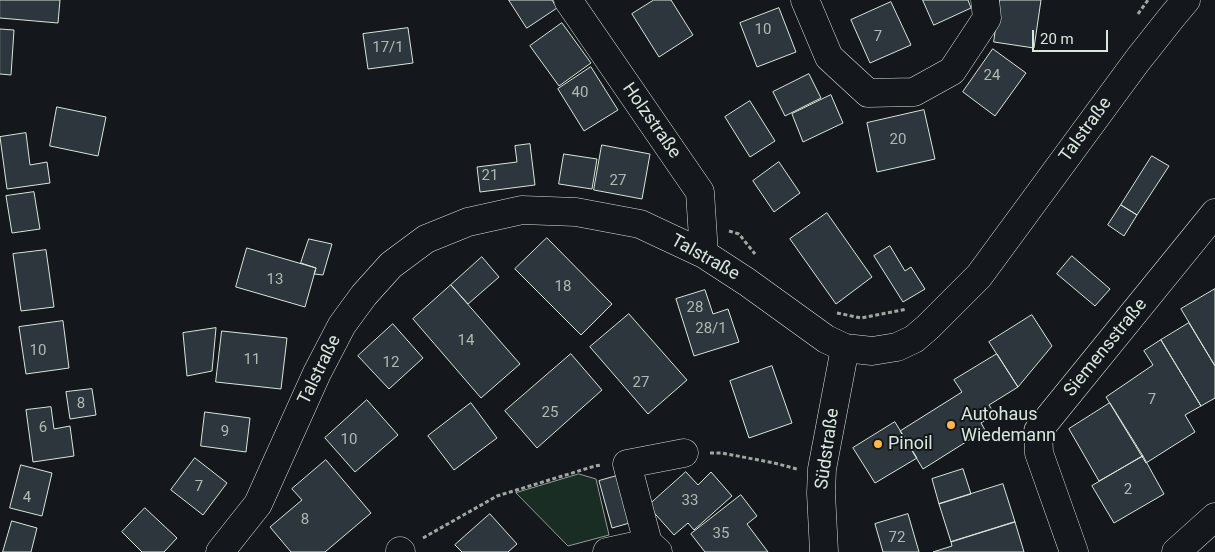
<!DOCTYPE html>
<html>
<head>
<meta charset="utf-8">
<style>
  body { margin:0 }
  #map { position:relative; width:1215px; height:552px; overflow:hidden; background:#14181c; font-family:Roboto,sans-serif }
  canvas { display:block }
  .scale { position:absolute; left:1032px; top:30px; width:76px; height:22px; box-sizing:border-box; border:2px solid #d8e6dc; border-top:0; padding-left:6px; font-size:15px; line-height:18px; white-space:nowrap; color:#d8e6dc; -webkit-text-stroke:4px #14181c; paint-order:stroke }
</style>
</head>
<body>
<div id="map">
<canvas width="1215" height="552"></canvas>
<div class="scale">20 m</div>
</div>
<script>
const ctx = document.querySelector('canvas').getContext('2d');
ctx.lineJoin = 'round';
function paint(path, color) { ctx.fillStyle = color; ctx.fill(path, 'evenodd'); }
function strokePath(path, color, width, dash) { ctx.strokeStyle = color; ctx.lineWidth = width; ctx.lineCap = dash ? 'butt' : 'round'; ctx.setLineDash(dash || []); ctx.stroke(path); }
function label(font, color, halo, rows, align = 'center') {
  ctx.font = font + ' Roboto,sans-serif'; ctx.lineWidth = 4; ctx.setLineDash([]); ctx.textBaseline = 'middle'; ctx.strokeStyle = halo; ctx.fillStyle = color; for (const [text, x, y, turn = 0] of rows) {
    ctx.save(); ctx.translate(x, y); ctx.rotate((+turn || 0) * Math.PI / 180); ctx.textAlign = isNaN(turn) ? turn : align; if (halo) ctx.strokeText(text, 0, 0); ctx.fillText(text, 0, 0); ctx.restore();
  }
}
const green = new Path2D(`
  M579 474 596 479 609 535 568 546 516 493Z`);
const building = new Path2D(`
  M0 0H60L58 23 0 18Z
  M509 0H552L557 8 527 28Z
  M654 0H671L693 35 659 57 632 14Z
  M923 0H968L971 8 934 25Z
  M1000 0H1041L1034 48 994 42Z
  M891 2 911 45 870 63 851 20Z
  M779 8 796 52 757 67 740 23Z
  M562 23 591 63 559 86 530 46Z
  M408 28 413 63 368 69 363 34Z
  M0 29 14 30 11 75 0 74Z
  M993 49 1026 73 995 116 963 92Z
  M591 67 618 110 584 131 558 89Z
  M809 74 821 98 785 116 773 92Z
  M831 95 843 123 803 142 792 114Z
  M750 101 775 141 750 157 725 117Z
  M57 107 106 117 98 156 50 146Z
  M924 110 935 159 877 172 867 123Z
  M26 133 30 165 47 162 50 183 7 189 0 137Z
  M530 144 535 185 480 192 477 167 517 162 515 146Z
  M602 145 650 154 642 199 594 190Z
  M564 154 597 159 592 189 559 184Z
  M1152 156 1169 166 1137 215 1121 205Z
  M779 162 800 193 774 212 753 181Z
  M34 192 40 229 12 233 6 196Z
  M1121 205 1137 215 1124 236 1108 225Z
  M827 213 872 277 836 304 790 239Z
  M547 238 612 304 581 335 515 269Z
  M309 239 332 244 323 275 314 274 316 268 301 263Z
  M890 246 905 271 911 267 925 289 903 302 874 256Z
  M247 248 316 268 305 307 236 287Z
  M46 250 54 307 21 311 13 254Z
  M1072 256 1110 289 1095 306 1057 274Z
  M482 257 499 277 468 304 451 285Z
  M451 285 520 364 481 398 413 319Z
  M1215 289V366L1181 309Z
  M705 290 713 314 728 309 739 342 694 356 676 299Z
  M629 314 687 380 648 414 590 347Z
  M1032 315 1052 346 1018 387 989 342Z
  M63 321 69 368 26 374 19 327Z
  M1189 323 1215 366V398L1201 406 1161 340Z
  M393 324 423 358 389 389 358 356Z
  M216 328 212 371 187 376 183 333Z
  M222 331 287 338 281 389 216 382Z
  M1161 340 1201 406 1185 415 1195 432 1146 463 1106 397 1153 365 1144 351Z
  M571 354 602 390 537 448 505 411Z
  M997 354 1018 387 989 405 995 414 981 423 985 430 923 469 900 431 962 392 954 380Z
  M772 366 792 423 749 438 730 381Z
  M92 389 96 415 70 419 66 392Z
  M367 400 398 435 355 472 325 438Z
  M471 403 497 438 454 470 428 436Z
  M1110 403 1143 456 1099 481 1069 429Z
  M51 407 54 429 70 426 74 456 33 462 26 410Z
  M205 412 250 418 246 452 201 446Z
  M895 422 917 458 875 483 853 448Z
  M1143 456 1164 494 1114 523 1092 486Z
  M195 458 227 483 203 515 171 490Z
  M326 460 371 513 325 552H291L270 527 302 500 292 489Z
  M21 465 52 473 42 516 10 508Z
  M963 469 971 494 939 504 932 479Z
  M686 472 698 485 711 472 732 496 694 530 688 523 674 535 648 506Z
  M620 475 633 522 612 528 599 481Z
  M1003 484 1015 522 951 542 939 504Z
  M741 495 757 516 747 524 768 552H705L691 534Z
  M145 508 177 538 164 552H142L122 532Z
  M490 514 517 544 508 552H462L455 545Z
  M908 514 919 552H883L875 524Z
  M12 521 37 528 31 552H3Z
  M1015 522 1024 552H933L952 546 951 542Z`);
const path = new Path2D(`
  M1138 14 1148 0
  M729 231 739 234 755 254
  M837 313 861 318 907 309
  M710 453H722L774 463 797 469
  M423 538 497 496 595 466 601 465`);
const minor = new Path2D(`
  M568 0 700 192 704 254
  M805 0 829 57 868 93 914 92 952 71 987 18 985 0
  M648 543 627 464 684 453
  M400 551 401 552
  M220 552 258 504 317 373 342 325 364 295 391 265 426 239 468 222 522 210 576 212 640 224 704 254 747 282 826 339 845 348 872 351 897 347 914 339 928 327 979 276 1137 61 1171 18 1186 0
  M607 552 648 543 658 552
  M824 552 821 493 822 469 845 348
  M1074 552 1039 453 1038 431 1215 213
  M1176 552 1215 517`);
const markers = [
  [951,425,5,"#ffb74d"],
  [878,444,5,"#ffb74d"]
];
const numberNames = [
  ["10",763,30],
  ["7",878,37],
  ["17/1",388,48],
  ["24",992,76],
  ["40",580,93],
  ["20",898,140],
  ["21",490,176],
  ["27",618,181],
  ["13",275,280],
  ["18",563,287],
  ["28",695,308],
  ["28/1",711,329],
  ["14",466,341],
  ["10",38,351],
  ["11",252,360],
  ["12",391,363],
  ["27",641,383],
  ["7",1152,400],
  ["8",81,404],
  ["25",550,413],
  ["6",43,428],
  ["9",225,432],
  ["10",349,440],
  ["7",199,487],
  ["2",1128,490],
  ["4",27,498],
  ["33",690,501],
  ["8",305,520],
  ["35",721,534],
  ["72",897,538]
];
const streetNames = [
  ["Holzstraße",651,121,55],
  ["Talstraße",1086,130,-54],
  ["Talstraße",705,258,29],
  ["Siemensstraße",1106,348,-51],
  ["Talstraße",320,370,-64],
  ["Südstraße",828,449,-82]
];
const poiNames = [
  ["Autohaus",961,415],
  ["Wiedemann",961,436],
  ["Pinoil",888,444]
];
paint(green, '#1a2d24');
strokePath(green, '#939e99', 1);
paint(building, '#2c363c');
strokePath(building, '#d8e6dc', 1);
strokePath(minor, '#d8e6dc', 29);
strokePath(path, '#9da8a2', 3, [4, 2.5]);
strokePath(minor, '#14181c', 28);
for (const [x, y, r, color] of markers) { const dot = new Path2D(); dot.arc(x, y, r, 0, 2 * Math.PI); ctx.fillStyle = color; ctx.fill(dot); strokePath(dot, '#14181c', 2); }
label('15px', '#adbab4', null, numberNames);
label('18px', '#d8e6dc', '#14181c', streetNames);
label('18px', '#d8e6dc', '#14181c', poiNames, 'left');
</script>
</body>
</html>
